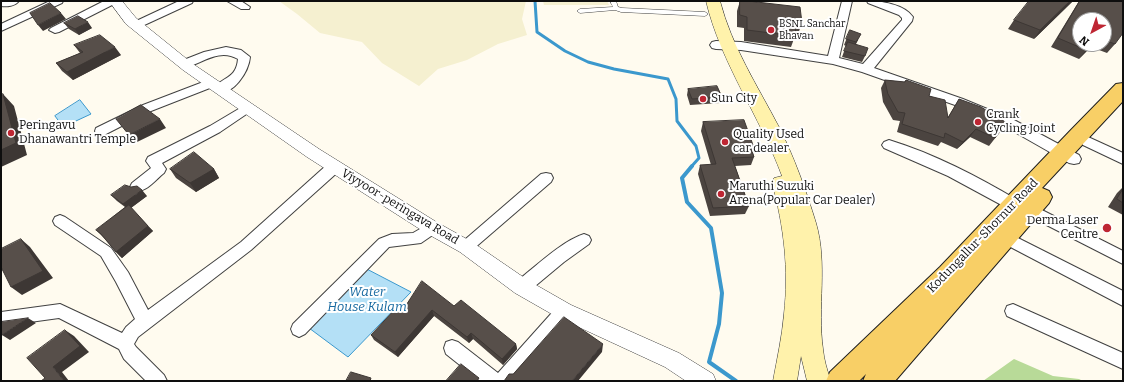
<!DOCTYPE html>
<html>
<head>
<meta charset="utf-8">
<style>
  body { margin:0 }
  #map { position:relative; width:1124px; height:382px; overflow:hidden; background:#fffbef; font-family:Bitter,serif }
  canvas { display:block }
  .frame { position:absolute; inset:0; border:2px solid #0e0e0e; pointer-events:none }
  .north { position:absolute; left:1072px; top:12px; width:40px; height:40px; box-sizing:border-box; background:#fff; border:1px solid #9f9f9f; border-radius:50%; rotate:220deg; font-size:11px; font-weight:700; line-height:16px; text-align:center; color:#0e0e0e }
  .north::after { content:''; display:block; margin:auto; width:14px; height:18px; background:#be2633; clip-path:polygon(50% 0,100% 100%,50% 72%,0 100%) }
</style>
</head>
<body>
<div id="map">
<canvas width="1124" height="382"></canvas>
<div class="frame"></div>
<div class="north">N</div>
</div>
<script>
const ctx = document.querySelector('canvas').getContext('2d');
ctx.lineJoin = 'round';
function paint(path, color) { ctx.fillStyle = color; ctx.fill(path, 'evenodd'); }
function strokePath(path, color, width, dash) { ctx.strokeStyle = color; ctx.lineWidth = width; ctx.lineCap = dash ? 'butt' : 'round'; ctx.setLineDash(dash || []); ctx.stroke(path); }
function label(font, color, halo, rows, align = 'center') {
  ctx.font = font + ' Bitter,serif'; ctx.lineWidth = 4; ctx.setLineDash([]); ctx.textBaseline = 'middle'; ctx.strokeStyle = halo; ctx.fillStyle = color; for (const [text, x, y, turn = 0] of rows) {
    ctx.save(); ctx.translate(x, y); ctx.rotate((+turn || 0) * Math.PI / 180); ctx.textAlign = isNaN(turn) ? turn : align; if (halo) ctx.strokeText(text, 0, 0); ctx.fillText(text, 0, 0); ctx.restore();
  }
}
const farmland = new Path2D(`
  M279 1H526L522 19 527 35 498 44 467 60 438 69 419 86 382 63 362 42 320 33 297 14Z
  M543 1H607L609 5H544Z`);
const forest = new Path2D(`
  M1014 359 1053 376 1079 379 1083 381H983Z`);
const water = new Path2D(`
  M80 100 91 114 63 127 55 116Z
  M361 266 411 292 348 357 309 328Z`);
const streamFar1 = new Path2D(`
  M535 1 537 32 565 51 588 62 614 69 668 79 676 99 677 121 696 146 699 158 691 167`);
const stream = new Path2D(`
  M692 166 682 178 687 202 711 228 722 293 719 324 709 362 736 381`);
const service = new Path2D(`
  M610 1H616L618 7 622 8 705 12 708 14 705 16 621 12 615 10 580 13 577 11 580 9 613 7Z`);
const minor = new Path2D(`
  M1 1H19C15 6 7 7 1 6Z
  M50 1H63L62 3 1 31V24Z
  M104 1H117L116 3 59 32 55 33 49 30 51 28Z
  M179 1H193L192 3 140 27 136 28 131 25 132 23Z
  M227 1H241L250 7 249 9H241Z
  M842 1H852L839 58 863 64 902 20V18L899 15 868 3 867 1C881 1 904 4 913 17L912 21 874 68 963 99 1014 120 1079 155 1081 159 1079 163 1074 164 1069 163 1004 126 955 105 862 72 833 64 741 50 716 49 712 48 710 45 712 42 716 41 741 42 828 56Z
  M226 47 241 50 250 57C249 71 233 97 216 92L214 89C222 76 236 80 238 59 219 48 203 63 185 68L181 67 179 64 181 61 204 52Z
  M211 79 215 80 217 83 215 86 151 111 106 134 101 136 96 134 95 131 96 128 143 105Z
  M247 104 251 105 253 108 251 111 220 132 162 163 166 169 164 173C155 180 144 195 132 191L130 187 132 183 151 168 146 161 148 157 210 126Z
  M1088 137 1123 153V164L1083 145 1081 142 1083 139Z
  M889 140C935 154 978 177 1019 201L1021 205 1019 209 1014 211 1009 209 948 176 884 148 882 145 884 142Z
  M334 162 339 163 341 167 339 171 251 250 138 337 134 344 136 347 164 375 167 381H146L124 359 119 349 59 318 1 326V312L60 304 122 333 126 327 135 319 116 282 101 256 55 225 53 221 55 217 60 215 65 217 111 248 128 272 148 310 241 242 329 163Z
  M546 173 551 174 553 178 551 182 471 251 466 253 461 251 458 247 461 243 541 174Z
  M1030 204 1123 251V264L1025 214 1023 210 1025 206Z
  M432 222 437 224 439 228 437 232 421 243 389 247 305 334 299 337 293 334 291 329 293 324 379 239 392 234 413 233Z
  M1006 232 1123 291V306L1001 242 999 238 1001 234Z
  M584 234 589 236 591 240 589 244 564 262 528 292 522 294 516 292 514 287 516 282C535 267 562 241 584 234Z
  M564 304 570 306 572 311 570 316 513 381H480L446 354 444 348 446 342 452 340 458 342 498 373 558 306Z
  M1013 304 1123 353V369L1007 316 1005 311 1007 306Z`);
const tertiary = new Path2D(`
  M109 1H122L136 18 193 64 319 149 438 223 472 242 529 281 571 305 679 353 713 374 716 381H686L665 367 557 317 515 293 460 252 426 233 307 157 183 70 126 24Z`);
const secondary = new Path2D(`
  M706 1H720C732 47 757 85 779 127 794 157 806 190 816 223 828 264 817 307 823 349 824 360 827 370 831 381H807L801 356 797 381H773C777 359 782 337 784 314 789 270 784 226 772 183L774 178 782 176C760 116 721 64 706 1Z`);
const primary = new Path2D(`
  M1123 83V101L1042 188 1049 191 1052 197 1049 203 895 381H863L866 374 859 381H826L830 372 940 267 1070 131 1116 84Z`);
const wall = new Path2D(`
  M740 1 802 23 798 34H795V36L791 47 744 41V28L737 27V11Z
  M1073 1 1034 39 1008 29 1014 20Z
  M1079 1H1123L1115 44 1107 53 1091 47 1079 59 1051 47ZM1104 20V44H1080Z
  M64 23 92 28 79 35 69 29Z
  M850 30 858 40 856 44 865 56 862 62 842 57 846 46 844 45Z
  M74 45 121 55 73 80 62 71 56 63 80 53Z
  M885 80 904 82 906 80 929 96 948 117 959 99 1007 123 989 146 970 137 957 149 941 142 938 146 897 132 900 121 893 120 883 102 881 88Z
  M688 89 722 97 720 103 690 105 687 95Z
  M703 122 753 145 752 149 754 157 751 165 735 166 749 206 745 214 710 216 698 174 700 165H711L701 131Z
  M170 169H214L219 178 196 192 176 178Z
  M1123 187V215L1108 207 1117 193Z
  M111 195 147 196 131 208 153 231 122 258 116 252 104 238 96 230 125 207 117 201Z
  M454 306 516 344 517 349 503 365 473 339 469 343 434 316 398 357 374 340 371 335 402 311Z`);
const shadedWall = new Path2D(`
  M1070 1H1073L1034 39 1040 30Z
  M61 13 66 19 43 31 38 25Z
  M88 22 92 28 79 35 75 29Z
  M861 34 858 40 853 48 856 42Z
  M1092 44H1093L1079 59 1086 50Z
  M115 47 121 55 73 80 67 72Z
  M3 94 14 106 27 155 1 167V150Z
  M160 119 166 128 135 143 129 135Z
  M976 129 970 137 957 149 963 142Z
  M214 169 219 178 196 192 190 183Z
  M142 190 147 196 128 210 123 204Z
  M148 226 153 231 122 258 116 252Z
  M21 239 30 247 53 278 22 295 11 287Z
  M432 310 434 316 398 357 395 352Z
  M28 318 36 323 10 340 2 335Z
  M65 330 74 336 89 352 62 372 69 381H64L53 367Z
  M471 333 473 339 469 343 467 337Z
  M516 344 517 349 503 365 502 359Z
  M603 344 602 352 578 381H572Z`);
const building = new Path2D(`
  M740 1H748L800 7 802 23 796 22 795 36 747 30V17L740 15Z
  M1029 1H1070L1040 30 1014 20Z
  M1080 1H1123V33L1115 44 1104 40V20H1080V44H1092L1086 50 1058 38Z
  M50 3 61 13 38 25 30 13Z
  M78 16 88 22 75 29 64 23Z
  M850 30 861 34 856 42 846 39Z
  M100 35 115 47 67 72 56 63 83 52 74 45Z
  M848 42 868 48 865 56 844 51Z
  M885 80 905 82 906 80 931 89 929 96 945 100 948 118 959 99 981 107 1007 123 995 138 976 129 963 142 945 133 944 138 902 124 905 113 898 112 888 94Z
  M717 86 722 97 692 99 688 89Z
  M3 94 16 143 1 150V95Z
  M141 105 160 119 129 135 116 119Z
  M744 120 753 145H750L754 157 732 158 749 206 713 208 700 165 716 164 703 122Z
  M194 152 214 169 190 183 170 169Z
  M125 185 131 187 137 186 142 190 123 204 111 195Z
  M1123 189V203L1117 199Z
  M129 205 148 226 116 252 101 234 96 230Z
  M21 239 43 271 11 287 1 267V249Z
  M422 281 454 306 461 300 516 344 502 359 471 333 467 337 432 310 395 352 371 335 397 307 402 311Z
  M564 317 603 344 572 381H504L509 374H513Z
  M28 318 2 335 1 334V322Z
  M65 330 80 346 53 367 64 381H41L45 378 27 358Z
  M461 364 479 378 477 381H446Z
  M351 372 371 378 370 381H346Z`);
const markers = [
  [771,30,4,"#be2633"],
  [703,99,4,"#be2633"],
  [978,122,4,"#be2633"],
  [11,133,4,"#be2633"],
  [725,142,4,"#be2633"],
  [721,194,4,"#be2633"],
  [1107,228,5,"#be2633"]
];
const farPoinames = [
  ["BSNL Sanchar",779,24],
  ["Bhavan",779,36]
];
const poiNames = [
  ["Sun City",711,99],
  ["Crank",986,115],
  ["Cycling Joint",986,129],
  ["Peringavu",19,126],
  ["Dhanawantri Temple",19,140],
  ["Quality Used",733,135],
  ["car dealer",733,149],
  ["Maruthi Suzuki",729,187],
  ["Arena(Popular Car Dealer)",729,201],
  ["Derma Laser",1098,221,"right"],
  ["Centre",1098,235,"right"]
];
const streetNames = [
  ["Viyyoor-peringava Road",400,207,31],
  ["Kodungallur-Shornur Road",983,236,-46]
];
const waterNames = [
  ["Water",367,292],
  ["House Kulam",367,307]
];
paint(farmland, '#f5f0d0');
paint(forest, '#b8da98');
paint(water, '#b4e0f6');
strokePath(water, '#3b98cd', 1);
strokePath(streamFar1, '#3b98cd', 3);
strokePath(stream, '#3b98cd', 4);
strokePath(service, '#414141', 1);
strokePath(minor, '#414141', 2);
strokePath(tertiary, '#414141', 1);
strokePath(secondary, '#303030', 1);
strokePath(primary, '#1f1f1f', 2);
paint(service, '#fff');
paint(minor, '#fff');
paint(tertiary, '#fff');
paint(secondary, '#fff2ab');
paint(primary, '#f8cf66');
paint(wall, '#4b4440');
paint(shadedWall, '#3d3734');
paint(building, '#574f4a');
strokePath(building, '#3d3734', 1);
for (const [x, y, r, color] of markers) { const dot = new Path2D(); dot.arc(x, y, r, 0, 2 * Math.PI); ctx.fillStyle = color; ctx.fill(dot); strokePath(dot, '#fff', 1.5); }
label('10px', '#0e0e0e', '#fff', farPoinames, 'left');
label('12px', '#0e0e0e', '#fff', poiNames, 'left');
label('12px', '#0e0e0e', '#fff', streetNames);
label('italic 13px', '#1769a0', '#fff', waterNames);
</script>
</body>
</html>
